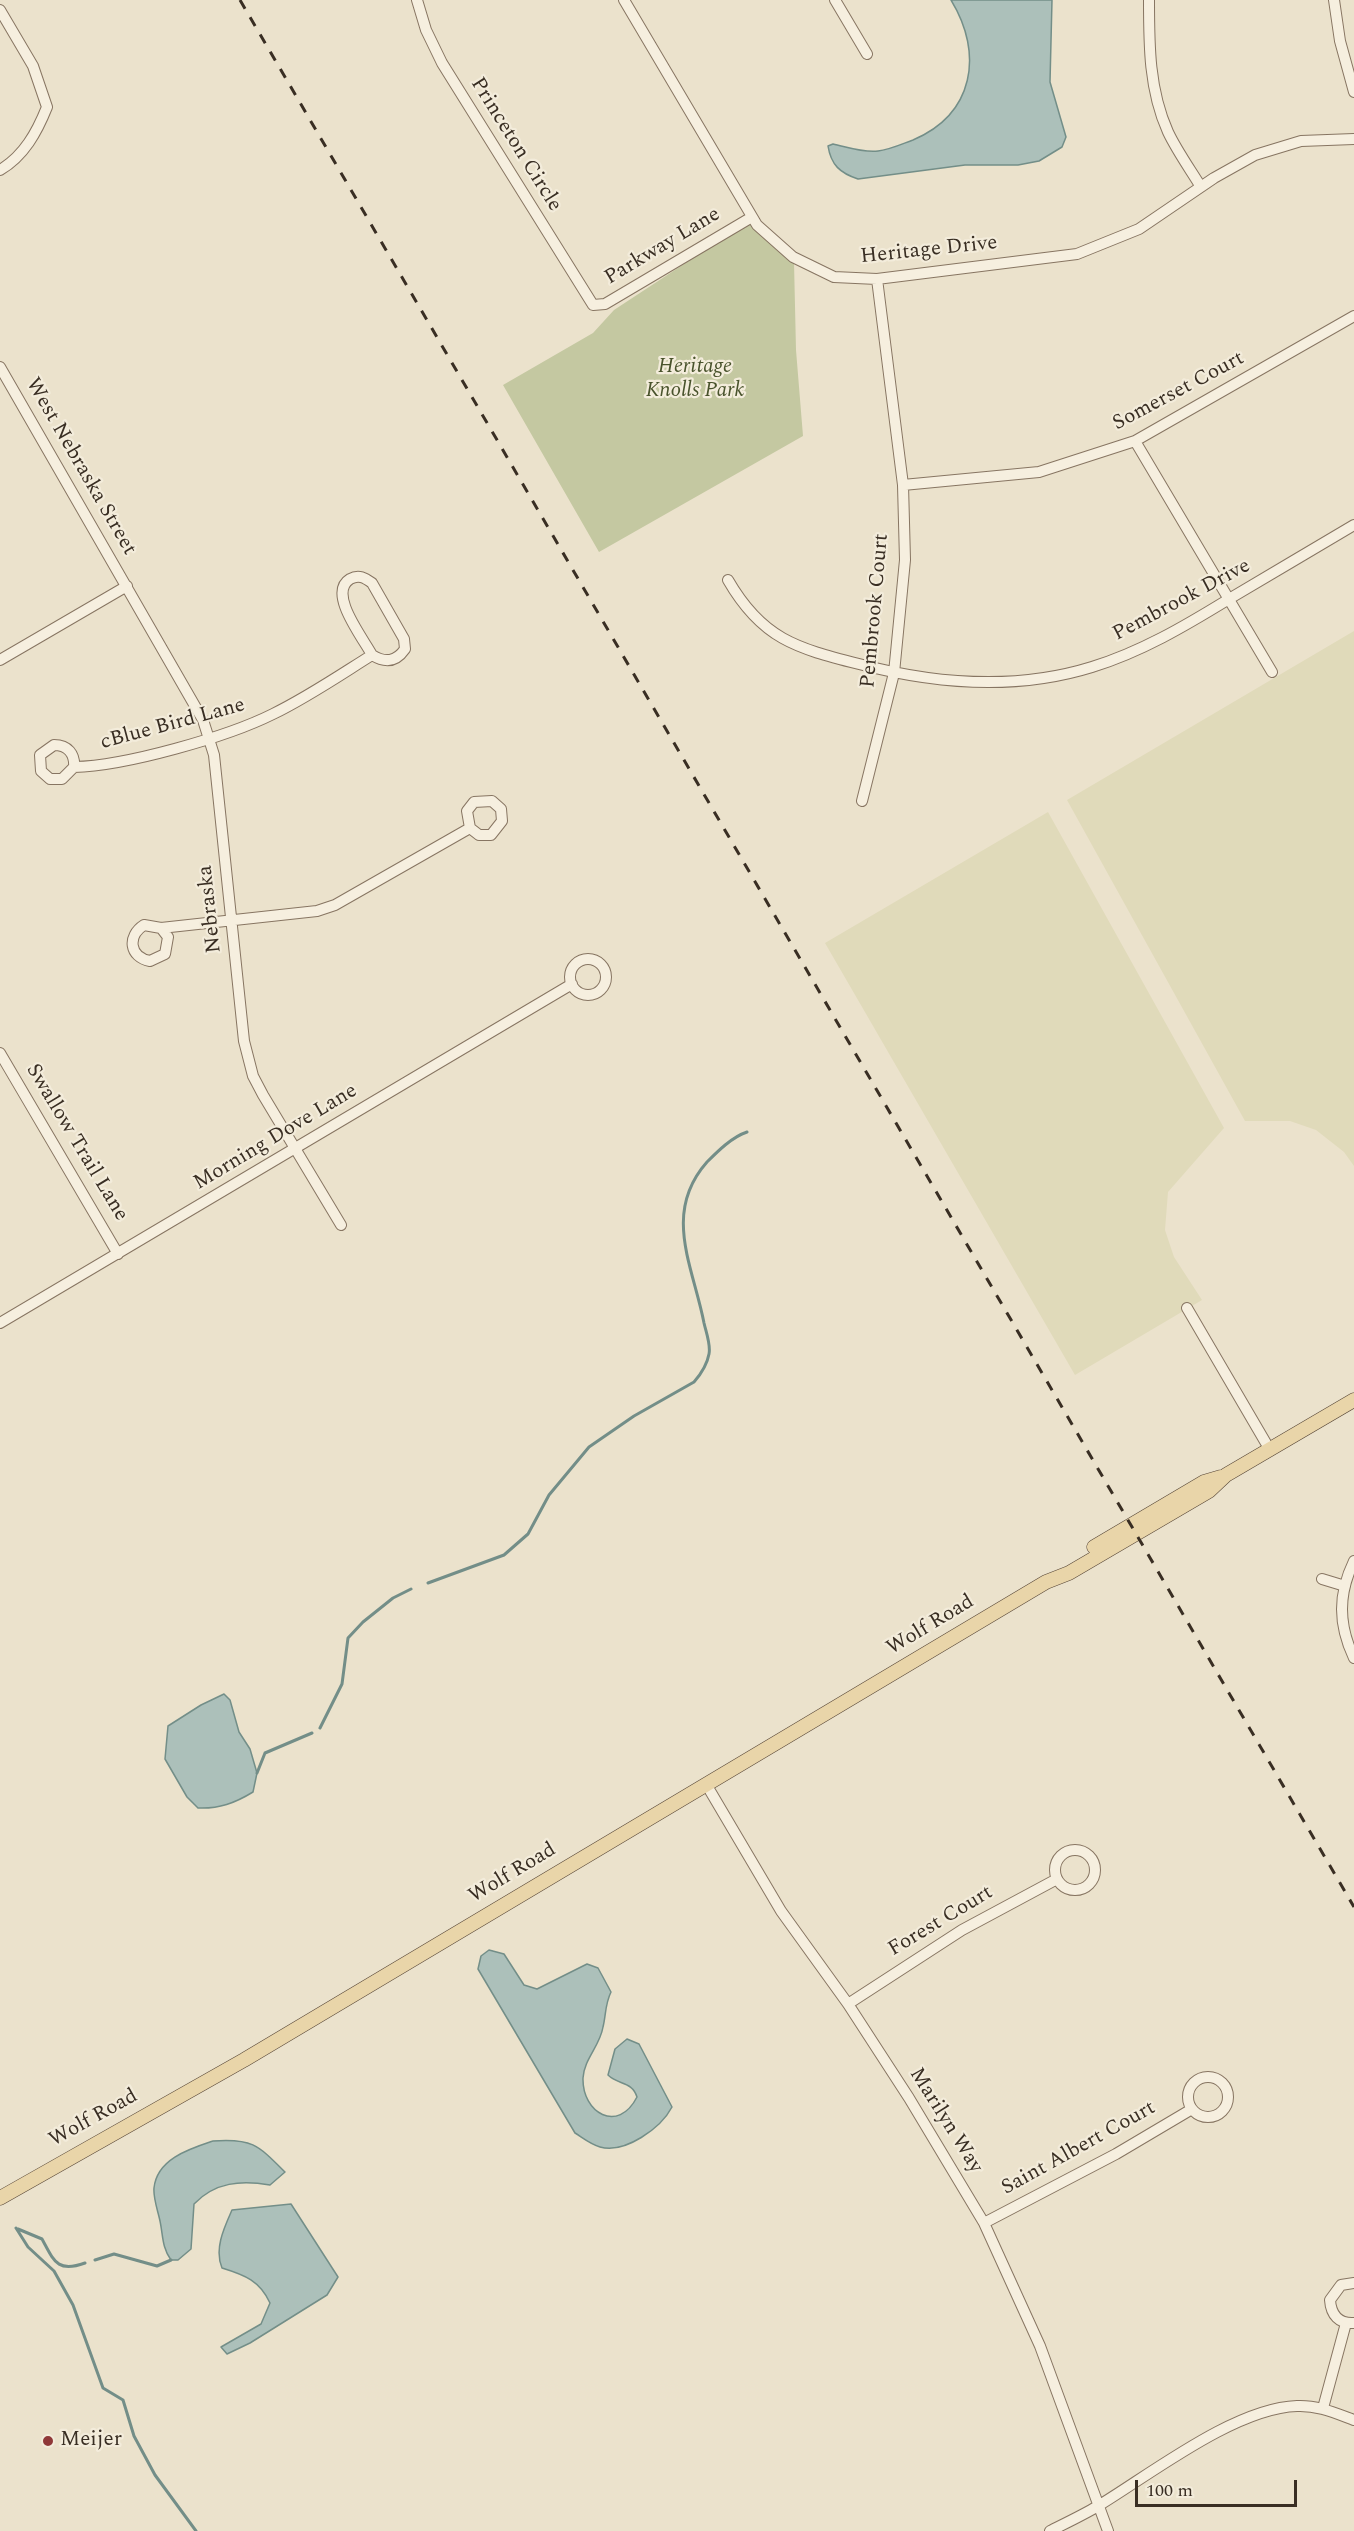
<!DOCTYPE html>
<html>
<head>
<meta charset="utf-8">
<style>
  body { margin:0 }
  #map { position:relative; width:1354px; height:2531px; overflow:hidden; background:#ebe2cc; font-family:Spectral,serif }
  canvas { display:block }
  .scale { position:absolute; left:1135px; top:2480px; width:162px; height:27px; box-sizing:border-box; border:3px solid #392e23; border-top:0; padding-left:8px; font-size:18px; line-height:21px; white-space:nowrap; color:#392e23; -webkit-text-stroke:4px #f3ecdb; paint-order:stroke }
</style>
</head>
<body>
<div id="map">
<canvas width="1354" height="2531"></canvas>
<div class="scale">100 m</div>
</div>
<script>
const ctx = document.querySelector('canvas').getContext('2d');
ctx.lineJoin = 'round';
function paint(path, color) { ctx.fillStyle = color; ctx.fill(path, 'evenodd'); }
function strokePath(path, color, width, dash) { ctx.strokeStyle = color; ctx.lineWidth = width; ctx.lineCap = dash ? 'butt' : 'round'; ctx.setLineDash(dash || []); ctx.stroke(path); }
function label(font, color, halo, rows, align = 'center') {
  ctx.font = font + ' Spectral,serif'; ctx.lineWidth = 4.5; ctx.setLineDash([]); ctx.textBaseline = 'middle'; ctx.strokeStyle = halo; ctx.fillStyle = color; for (const [text, x, y, turn = 0] of rows) {
    ctx.save(); ctx.translate(x, y); ctx.rotate((+turn || 0) * Math.PI / 180); ctx.textAlign = isNaN(turn) ? turn : align; if (halo) ctx.strokeText(text, 0, 0); ctx.fillText(text, 0, 0); ctx.restore();
  }
}
const farmland = new Path2D(`
  M1354 631V1166L1344 1152 1316 1130 1290 1121H1245L1067 800Z
  M1048 812 1224 1128 1168 1192 1165 1230 1174 1257 1202 1300 1075 1375 825 943Z`);
const green = new Path2D(`
  M751 220 794 262 796 350 803 436 599 552 503 385 593 333 614 310Z`);
const water = new Path2D(`
  M951 0H1052L1050 82 1066 137 1062 147 1039 161 1018 165H965L858 179C840 173 831 165 828 146L833 144C847 147 864 153 878 151 889 150 902 144 913 140 974 114 984 54 951 0Z
  M224 1694 230 1700 239 1732 250 1749 257 1773 253 1792C235 1803 219 1809 198 1808L187 1797 165 1759 168 1726 201 1705Z
  M489 1950 504 1954 524 1985 537 1989 587 1964 598 1968 611 1992C605 2004 606 2015 603 2027 600 2046 584 2059 583 2078 582 2113 618 2134 637 2097 632 2081 618 2085 608 2075L615 2049 627 2039 639 2044 672 2107C661 2128 625 2154 600 2147 590 2144 583 2138 575 2133L478 1969 481 1956Z
  M213 2141C252 2138 258 2145 285 2172L270 2185C241 2180 215 2182 194 2204L191 2249 178 2260H171C162 2248 163 2235 160 2221 158 2211 153 2198 154 2188 157 2159 189 2149 213 2141Z
  M291 2204 338 2277 327 2295 250 2343 227 2354 221 2347 261 2324 270 2303C260 2281 245 2275 222 2268 214 2249 224 2228 232 2210Z`);
const stream = new Path2D(`
  M428 1583 504 1555 528 1534 549 1495 589 1447 634 1416 694 1382C701 1374 707 1365 709 1354 711 1345 706 1332 704 1323 693 1266 662 1213 707 1162 718 1151 732 1137 747 1132
  M320 1728 342 1684 348 1638 363 1622 393 1598 411 1589
  M257 1773 265 1753 312 1733
  M16 2228 28 2247 54 2271 73 2305 103 2388 123 2400 134 2436 155 2475 196 2531
  M18 2229 42 2239C54 2261 57 2273 85 2263
  M95 2260 114 2254 157 2266 171 2260`);
const minor = new Path2D(`
  M417 0 426 30 442 63 593 305 605 304 752 217
  M624 0 757 225 793 257 834 277 877 279 1077 254 1139 229 1214 178 1255 155 1301 141 1354 139
  M835 0 867 54
  M1149 0C1149 45 1149 90 1168 132 1177 151 1190 169 1201 187
  M1334 0 1340 41 1354 92
  M0 10 33 66 47 107C37 132 24 156 0 170
  M0 367 203 720 214 755 244 1041 253 1076 263 1095 341 1225
  M1135 441 1272 672
  M903 485 1039 472 1135 441 1354 316
  M728 580C762 639 796 648 859 664 935 684 1015 691 1092 667 1141 652 1185 626 1229 599 1271 574 1312 550 1354 525
  M0 660 127 586
  M74 767C75 754 68 745 54 745L40 755 41 771 50 779H62L74 767C125 766 227 737 273 714 308 697 340 675 372 655 385 663 396 662 405 649L404 639 372 583C365 578 359 574 350 579 327 593 363 638 372 655
  M862 801 894 673 905 560 903 485 877 279
  M161 928 168 937 165 954 150 961C129 957 127 936 144 925L161 928 317 911 335 905 470 828 479 835H491L502 821 501 809 492 801 474 802 467 811 470 828
  M570 977a18 18 0 1 1 36 0a18 18 0 1 1-36 0Z
  M0 1053 118 1254
  M1187 1308 1270 1450
  M0 1323 572 984
  M1354 1561C1338 1594 1338 1624 1354 1658
  M1322 1579 1345 1586
  M706 1784 781 1911 848 2004 909 2098 984 2223 1040 2346 1108 2531
  M1055 1870a20 20 0 1 1 40 0a20 20 0 1 1-40 0Z
  M848 2004 962 1930 1057 1879
  M1188 2097a20 20 0 1 1 40 0a20 20 0 1 1-40 0Z
  M984 2223 1116 2154 1192 2109
  M1354 2283 1341 2285 1330 2300C1331 2315 1339 2324 1354 2323
  M1323 2408 1346 2323
  M1050 2531C1066 2523 1083 2515 1098 2506 1151 2474 1235 2408 1297 2406 1317 2405 1335 2413 1354 2420`);
const major = new Path2D(`
  M1094 1547 1204 1482 1221 1477
  M0 2198 244 2060 1046 1582 1069 1573 1209 1491 1226 1475 1354 1400`);
const rail = new Path2D(`
  M240 0 1354 1907`);
const markers = [
  [48,2441,6,"#8f3838"]
];
const streetNames = [
  ["Princeton Circle",515,145,58],
  ["Parkway Lane",663,247,-31],
  ["Heritage Drive",929,251,-6],
  ["Somerset Court",1179,392,-28],
  ["West Nebraska Street",80,467,60],
  ["Pembrook Drive",1182,601,-28],
  ["Pembrook Court",876,611,-85],
  ["cBlue Bird Lane",173,725,-15],
  ["Nebraska",211,909,-96],
  ["Morning Dove Lane",276,1138,-31],
  ["Swallow Trail Lane",76,1143,59],
  ["Wolf Road",931,1626,-31],
  ["Wolf Road",513,1874,-31],
  ["Forest Court",941,1922,-31],
  ["Wolf Road",94,2119,-29],
  ["Marilyn Way",945,2121,58],
  ["Saint Albert Court",1079,2149,-29]
];
const parkNames = [
  ["Heritage",695,368],
  ["Knolls Park",695,392]
];
const poiNames = [
  ["Meijer",60,2441]
];
paint(farmland, '#e0daba');
paint(green, '#c4c8a1');
paint(water, '#acc0ba');
strokePath(water, '#738e88', 1.5);
strokePath(stream, '#738e88', 3);
strokePath(minor, '#877562', 12);
strokePath(major, '#554435', 15);
strokePath(minor, '#f6efdf', 10);
strokePath(major, '#e9d5a9', 14);
strokePath(rail, '#392e23', 3, [10, 10]);
for (const [x, y, r, color] of markers) { const dot = new Path2D(); dot.arc(x, y, r, 0, 2 * Math.PI); ctx.fillStyle = color; ctx.fill(dot); strokePath(dot, '#f3ecdb', 2); }
label('21px', '#392e23', '#f3ecdb', streetNames);
label('italic 21px', '#49532c', '#f3ecdb', parkNames);
label('21px', '#392e23', '#f3ecdb', poiNames, 'left');
</script>
</body>
</html>
